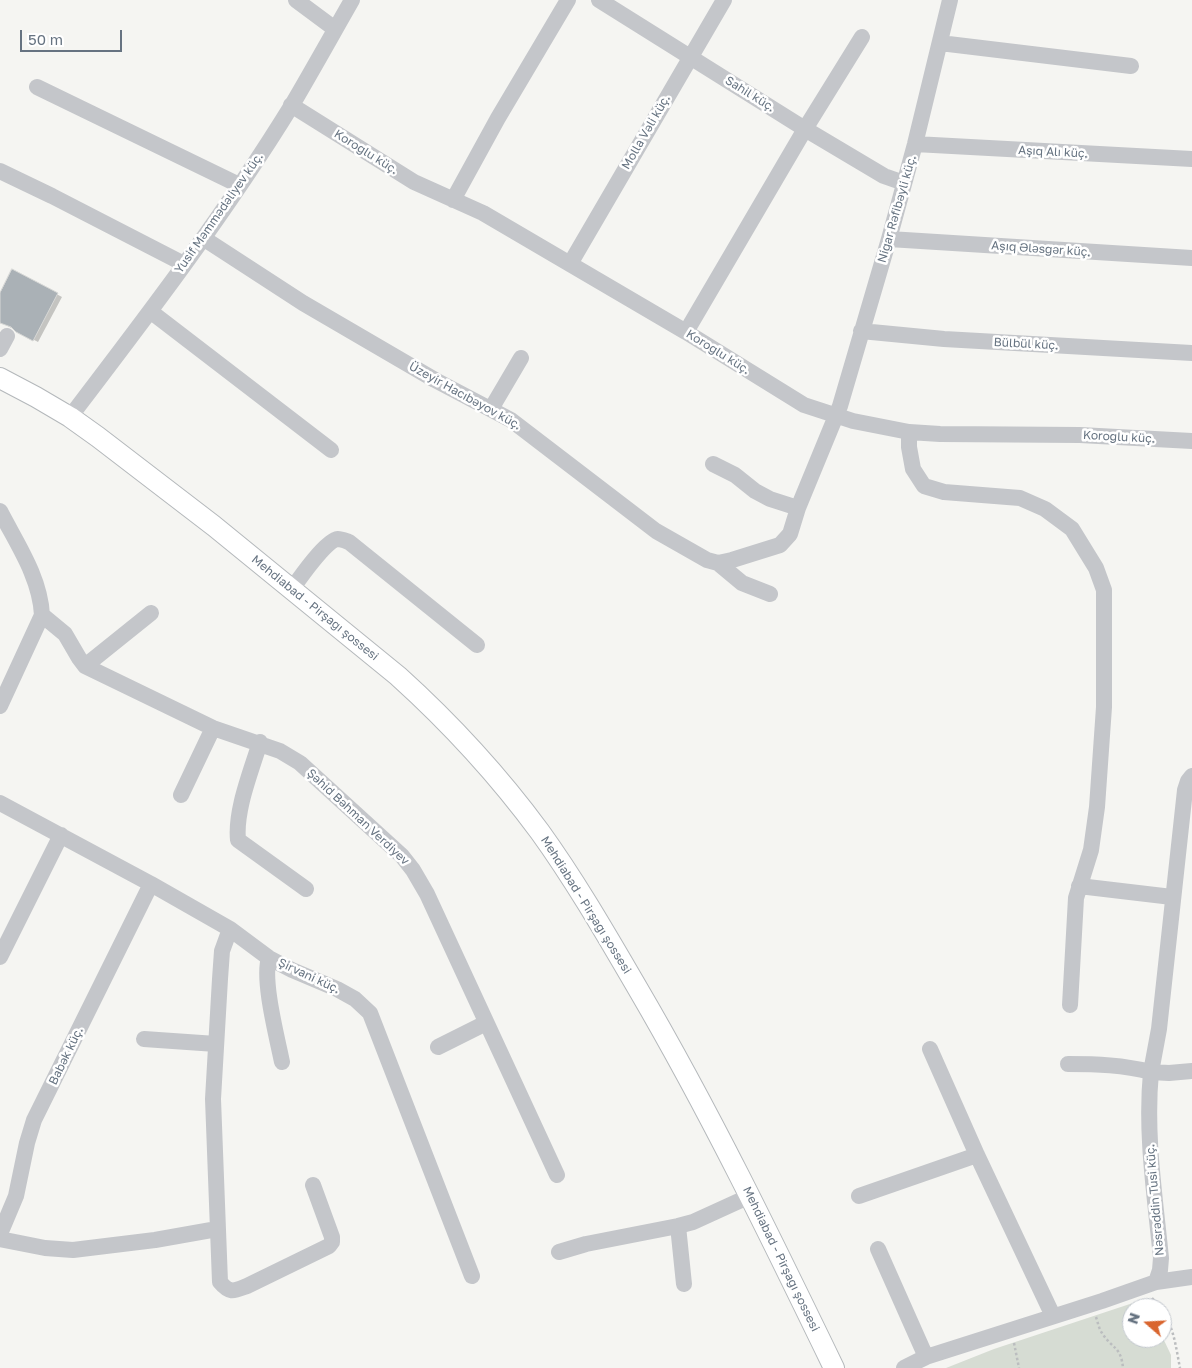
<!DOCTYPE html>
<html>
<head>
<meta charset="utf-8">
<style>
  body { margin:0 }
  #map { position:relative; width:1192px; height:1368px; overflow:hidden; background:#f5f5f2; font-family:"Golos Text",sans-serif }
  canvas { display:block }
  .north { position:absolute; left:1122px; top:1298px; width:50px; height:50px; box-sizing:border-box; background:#fff; border:1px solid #c2c7cd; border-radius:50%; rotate:289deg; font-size:14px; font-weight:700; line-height:20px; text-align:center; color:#667381 }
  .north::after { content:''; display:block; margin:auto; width:18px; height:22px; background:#d9652e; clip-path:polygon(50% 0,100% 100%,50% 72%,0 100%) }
  .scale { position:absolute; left:20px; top:30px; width:102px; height:22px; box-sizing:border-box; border:2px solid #667381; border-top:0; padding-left:6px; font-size:15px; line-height:18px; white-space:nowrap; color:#667381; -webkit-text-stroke:4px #fff; paint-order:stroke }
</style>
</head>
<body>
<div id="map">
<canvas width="1192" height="1368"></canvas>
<div class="north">N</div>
<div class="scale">50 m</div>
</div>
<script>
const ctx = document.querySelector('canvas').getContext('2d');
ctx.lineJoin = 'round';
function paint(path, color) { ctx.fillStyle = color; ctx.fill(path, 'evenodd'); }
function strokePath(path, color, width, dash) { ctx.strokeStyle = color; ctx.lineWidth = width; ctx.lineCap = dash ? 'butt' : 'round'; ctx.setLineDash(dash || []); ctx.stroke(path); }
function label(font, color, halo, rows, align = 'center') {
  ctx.font = font + ' "Golos Text",sans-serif'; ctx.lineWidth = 5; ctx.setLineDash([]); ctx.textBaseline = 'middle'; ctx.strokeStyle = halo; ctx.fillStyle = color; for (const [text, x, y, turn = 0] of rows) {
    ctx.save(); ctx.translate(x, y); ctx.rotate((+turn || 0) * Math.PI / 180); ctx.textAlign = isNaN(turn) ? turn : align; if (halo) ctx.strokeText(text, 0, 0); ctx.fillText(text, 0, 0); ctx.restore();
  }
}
const green = new Path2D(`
  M1145 1299 1149 1308H1132V1338H1162V1336L1171 1355V1368H946L994 1349Z`);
const shadow = new Path2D(`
  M13 271 62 297 38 342 0 322V295Z`);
const building = new Path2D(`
  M12 269 58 293 33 341 16 332 11 327 0 323V293Z`);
const path = new Path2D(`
  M1152 1298 1161 1308
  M1162 1310C1174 1327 1176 1348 1180 1368
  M1096 1317C1098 1323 1099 1329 1102 1333 1112 1349 1121 1346 1123 1368
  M1014 1343 1019 1368`);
const minor = new Path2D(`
  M296 0 335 29
  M599 0 805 129 884 176 904 183
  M940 43 1131 66
  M37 87 239 185
  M291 105 414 182 483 213 686 332 804 405 853 421 909 432 940 434 1080 435 1192 441
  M915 144 1192 159
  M0 171 52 196 184 264
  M453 200 498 118 568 0
  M203 238 303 303 435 380 511 420 656 531 707 560 718 563 732 560 780 545 790 534 798 508 840 406 889 239 915 144 950 0
  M889 239 1192 258
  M570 264 724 0
  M150 311 331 450
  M861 331 944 339 1192 353
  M686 332 805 129 862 37
  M0 349 7 336
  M491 409 521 358
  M70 417C147 316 225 214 292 105 312 71 332 35 352 0
  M909 432V447L913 469 924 486 944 492 1020 498 1045 509 1072 529 1096 568 1104 590V707L1097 807 1091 850 1076 898 1070 1005
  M713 464 735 475 755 491 770 499 798 508
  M0 511C17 544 40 577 42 615L0 706
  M718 563 742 583 770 594
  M292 589C299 579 326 540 338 539 341 539 346 541 349 542L477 645
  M42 615 65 634 79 658 85 666 213 728 280 751 300 763 402 856 413 870 427 894 557 1175
  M85 666 151 613
  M260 742C251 772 235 810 238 840L306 889
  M181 795 213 728
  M0 803 151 884 230 929 269 958 292 970 337 989 355 999 370 1013 472 1276
  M1079 886 1172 897
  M230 929 222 951 220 979 213 1099 220 1282C230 1294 234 1291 247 1286L329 1246 332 1242V1237L313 1185
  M0 957 61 835
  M269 958C262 980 277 1037 282 1062
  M144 1039 216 1044
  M438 1047 486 1023
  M930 1049 977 1155 1053 1316
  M1068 1064C1097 1064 1123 1065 1151 1072L1159 1029 1185 790 1188 781 1192 776
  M859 1196 977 1155
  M678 1226 684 1284
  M0 1234 16 1196 27 1143 34 1120 151 884
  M0 1239 45 1248 73 1250 155 1240 217 1229
  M878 1249 926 1357
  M559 1252 586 1244 678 1226 693 1222 750 1196
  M1156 1282 1192 1277
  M904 1368 926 1357 1102 1301 1156 1282 1160 1270 1161 1258C1155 1196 1145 1134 1151 1072L1169 1073 1192 1071`);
const major = new Path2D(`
  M0 378 36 397 70 417 98 437 214 526 398 676C450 723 498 775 540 832 576 882 607 936 638 989 710 1112 772 1240 834 1368`);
const streetNames = [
  ["Sahil küç.",750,94,32],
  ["Molla Vəli küç.",646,132,-60],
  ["Koroğlu küç.",366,152,32],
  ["Aşıq Alı küç.",1053,152,3],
  ["Nigar Rəfibəyli küç.",897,209,-74],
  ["Yusif Məmmədəliyev küç.",219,213,-55],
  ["Aşıq Ələsgər küç.",1041,249,4],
  ["Bülbül küç.",1026,344,3],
  ["Koroğlu küç.",718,352,32],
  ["Üzeyir Hacıbəyov küç.",465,396,29],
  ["Koroğlu küç.",1119,437,3],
  ["Mehdiabad - Pirşağı şossesi",315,608,39],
  ["Şəhid Bəhman Verdiyev",358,817,43],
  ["Mehdiabad - Pirşağı şossesi",586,905,58],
  ["Şirvani küç.",309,976,25],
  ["Babək küç.",66,1056,-64],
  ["Nəsrəddin Tusi küç.",1155,1200,-95],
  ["Mehdiabad - Pirşağı şossesi",781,1259,64]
];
paint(green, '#d6dcd3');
paint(shadow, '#0003');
paint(building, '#aab1b6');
strokePath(building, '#d6d7d5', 1);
strokePath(major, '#b4b8bb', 22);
strokePath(path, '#bbbdbf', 2.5, [2.5, 2.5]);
strokePath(minor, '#c4c6ca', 16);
strokePath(major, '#fff', 20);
label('12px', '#667381', '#fff', streetNames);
</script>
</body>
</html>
